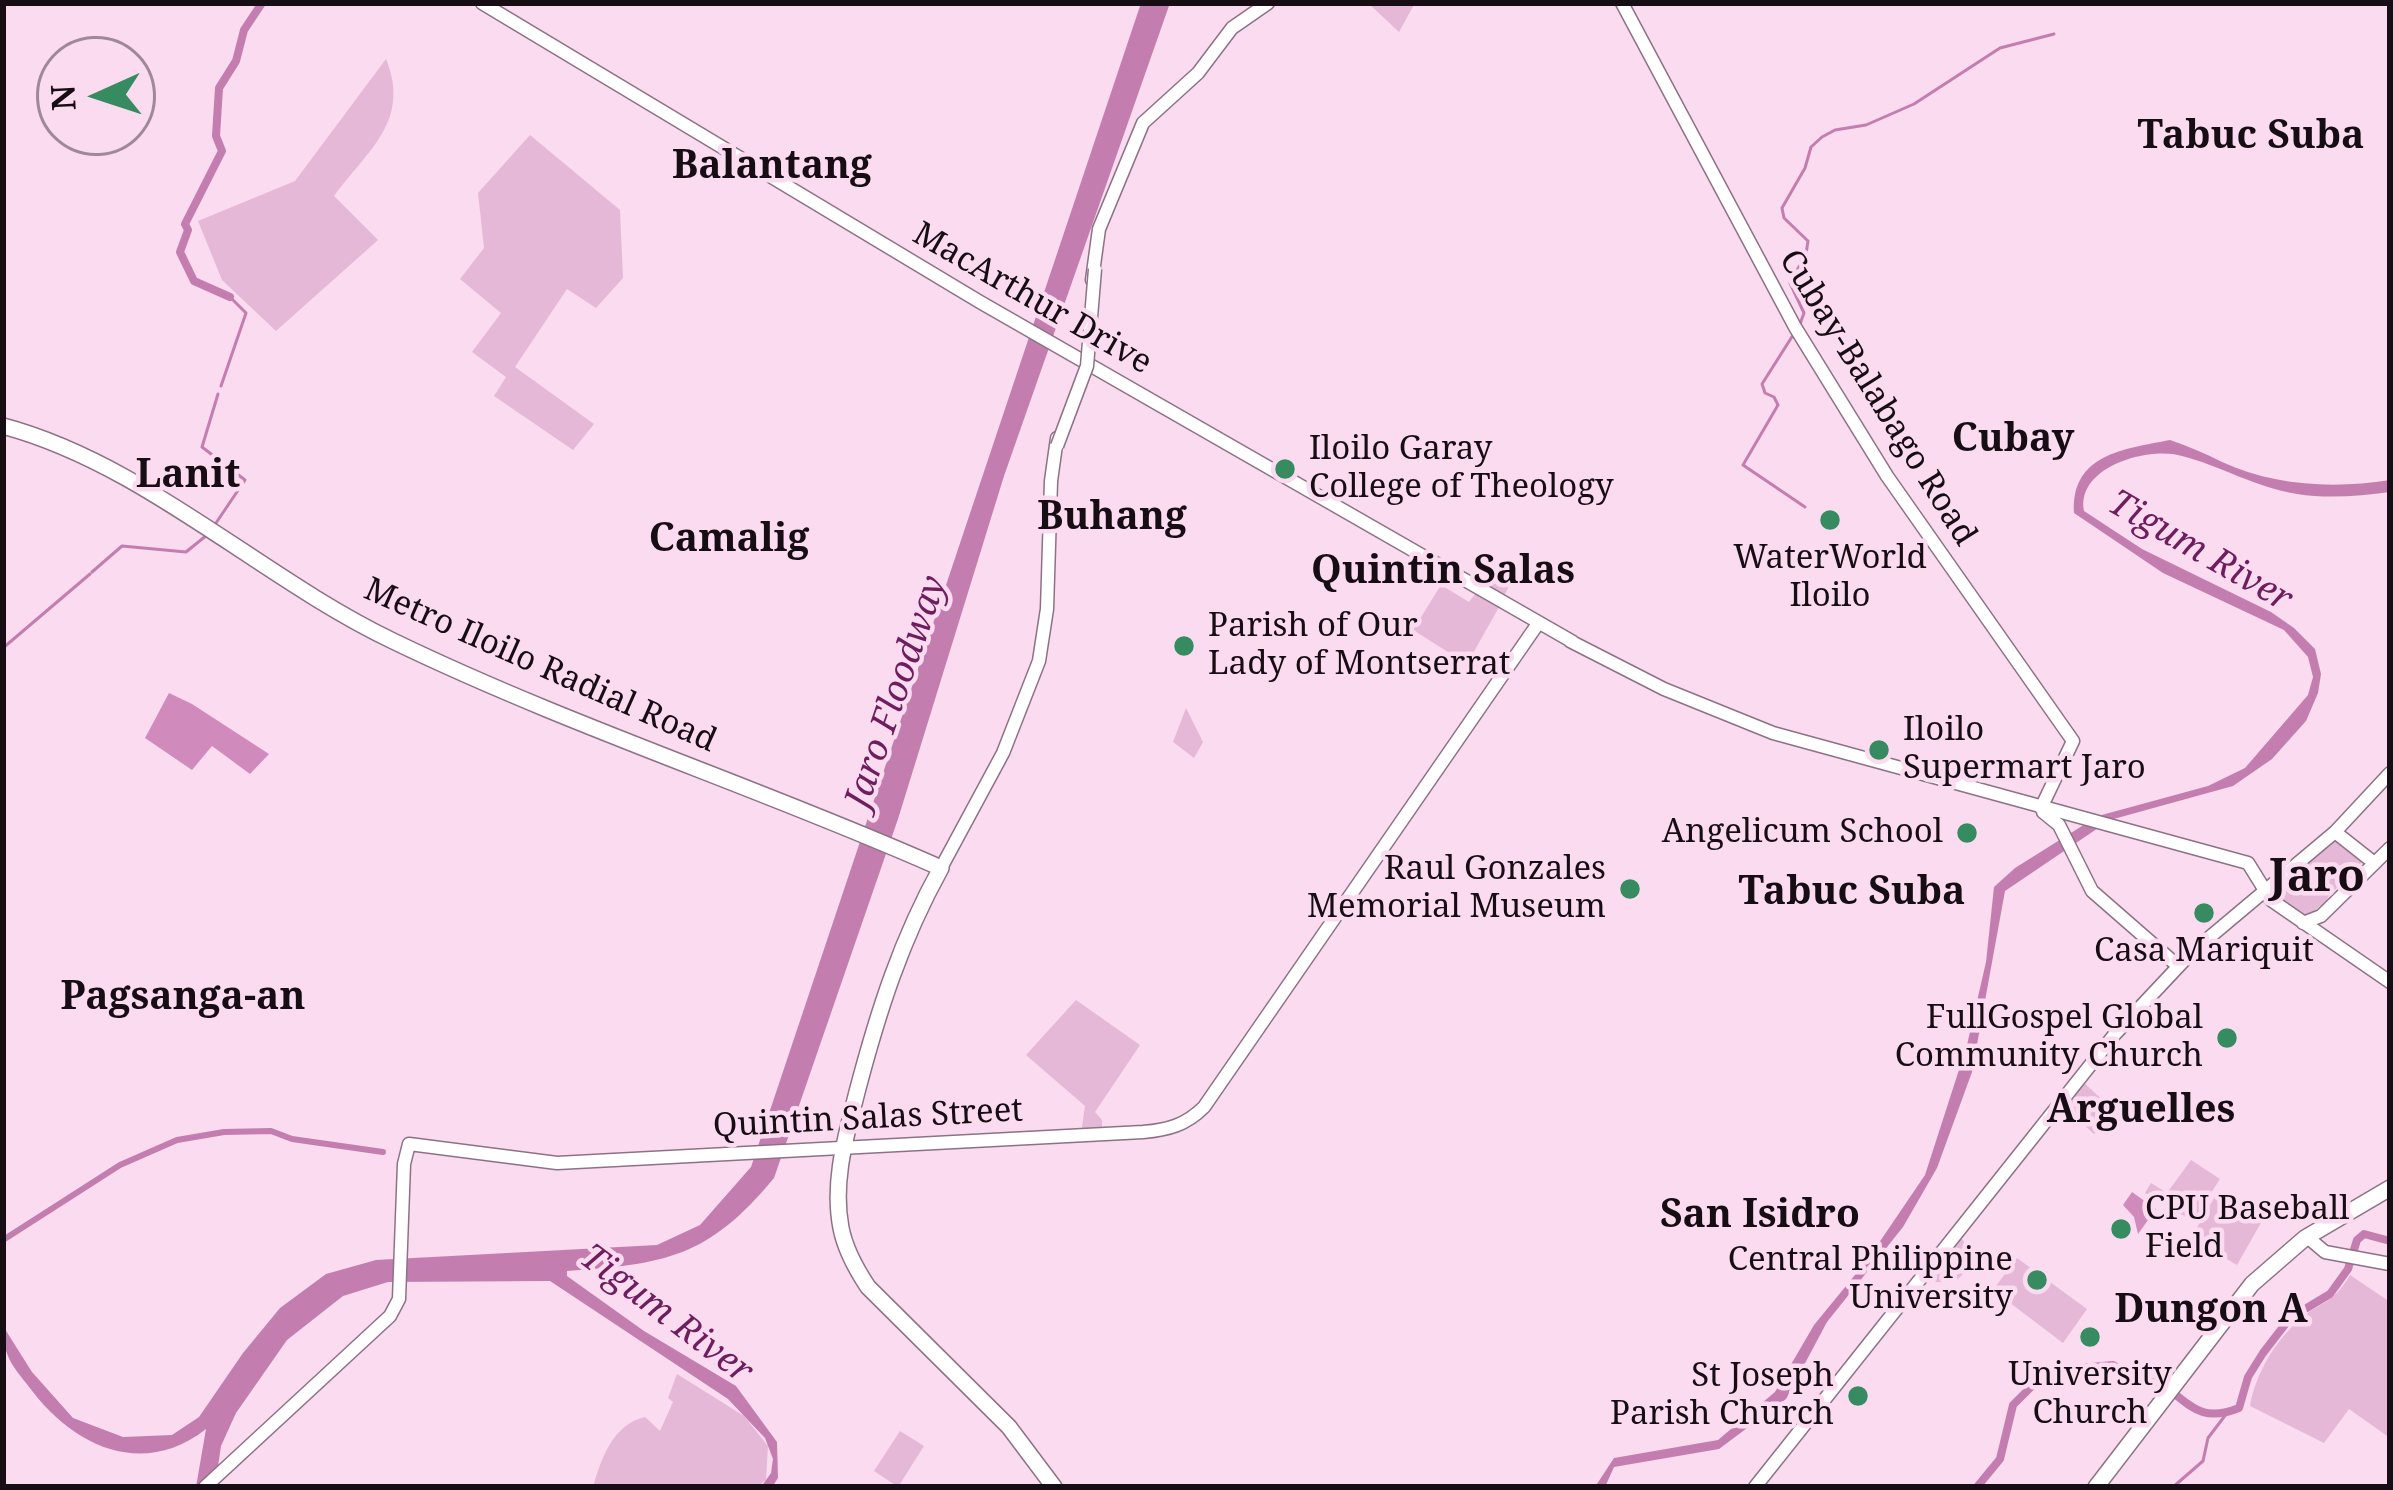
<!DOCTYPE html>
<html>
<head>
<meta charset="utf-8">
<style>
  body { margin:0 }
  #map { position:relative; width:2393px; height:1490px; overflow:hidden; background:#fadbf0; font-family:"Noto Serif",serif }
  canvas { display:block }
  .frame { position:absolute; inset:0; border:6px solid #170d14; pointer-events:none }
  .north { position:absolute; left:36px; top:36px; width:120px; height:120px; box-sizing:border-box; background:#fadbf0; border:3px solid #9f8998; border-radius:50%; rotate:267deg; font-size:33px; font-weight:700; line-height:48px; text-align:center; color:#170d14 }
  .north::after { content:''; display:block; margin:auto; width:42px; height:54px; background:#368c60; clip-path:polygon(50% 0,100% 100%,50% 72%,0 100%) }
</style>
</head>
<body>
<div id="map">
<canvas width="2393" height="1490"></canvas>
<div class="frame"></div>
<div class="north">N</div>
</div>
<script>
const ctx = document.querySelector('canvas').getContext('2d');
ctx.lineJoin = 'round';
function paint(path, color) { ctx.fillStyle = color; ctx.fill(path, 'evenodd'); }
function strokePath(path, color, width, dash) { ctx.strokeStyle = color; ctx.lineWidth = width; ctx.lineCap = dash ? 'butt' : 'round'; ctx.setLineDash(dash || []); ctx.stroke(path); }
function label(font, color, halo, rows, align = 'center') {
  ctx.font = font + ' "Noto Serif",serif'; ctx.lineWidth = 9; ctx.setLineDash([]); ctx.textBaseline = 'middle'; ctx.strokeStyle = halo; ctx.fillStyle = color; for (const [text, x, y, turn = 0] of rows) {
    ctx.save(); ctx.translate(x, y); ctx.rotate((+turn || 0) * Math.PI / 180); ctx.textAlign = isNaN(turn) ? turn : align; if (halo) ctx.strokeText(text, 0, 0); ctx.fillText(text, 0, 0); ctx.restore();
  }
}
const green = new Path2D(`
  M1368 3H1415L1399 32Z
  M386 59C411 121 368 150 334 196L378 240 276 331 222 280 198 221 295 181Z
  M530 135 620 210 623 278 596 308 567 289 515 367 594 424 573 450 494 396 506 377 472 352 501 313 460 279 484 248 478 193Z
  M1491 559 1516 572 1503 598 1478 584Z
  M1441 585 1469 602 1476 593 1499 607 1467 664 1413 630Z
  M1186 708 1203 742 1194 758 1173 742Z
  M2333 838H2337L2363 861 2328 897 2325 906H2320L2307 918 2271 895Z
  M1076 1000 1140 1045 1095 1112 1102 1120V1132L1081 1134 1085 1106 1026 1055Z
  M2082 1081 2119 1115 2103 1134 2099 1130 2094 1134 2062 1105Z
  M2191 1160 2220 1179 2193 1221 2145 1193 2151 1183 2167 1193Z
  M2217 1193 2262 1221 2237 1265 2191 1238Z
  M1959 1235C1974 1252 1973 1271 1953 1282H1933L1928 1273Z
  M2017 1258 2087 1309 2063 1343 1993 1290Z
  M2350 1275 2390 1302V1438L2349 1409 2324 1443 2250 1406C2256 1373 2274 1343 2299 1320 2320 1301 2332 1306 2350 1275Z
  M677 1374 744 1416 768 1446 766 1480 757 1487H593C601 1459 613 1424 645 1417L660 1431 673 1402 668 1398Z
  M900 1431 924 1446 898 1487 874 1471Z`);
const forest = new Path2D(`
  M169 693 192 704 269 754 250 774 212 746 192 770 145 738Z
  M2132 1192 2156 1209 2138 1234 2134 1217 2123 1205Z`);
const water = new Path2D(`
  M1141 3H1170L1004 476 898 819 774 1178C708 1258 665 1264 567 1271V1276L644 1331 736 1386 777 1442 778 1478 772 1487H761L771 1473 773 1459 765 1438 728 1399 550 1281 388 1282 343 1296 287 1340 236 1413 221 1446 215 1487H196L206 1429C145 1477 77 1449 33 1392 14 1367 3 1359 3 1326L32 1372 73 1418 123 1437 172 1435 199 1417 243 1353 280 1308 326 1274 376 1260 657 1245 700 1225 751 1167Z
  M2170 440C2188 446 2204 453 2222 462 2274 486 2334 489 2390 480V492C2360 496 2328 499 2297 494 2254 487 2221 466 2182 456 2148 446 2076 467 2084 511L2142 549 2271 612 2294 628 2315 649 2321 674 2318 693 2306 721 2272 759 2233 786 2110 820 2005 891 1972 1072 1937 1168 1903 1227 1827 1322 1786 1399 1719 1449 1614 1467 1605 1487H1595L1614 1458 1718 1440 1775 1392 1814 1325 1868 1259 1925 1175 1967 1045 1986 962 1994 887 2015 868 2098 816 2208 786 2245 768 2308 695 2313 677 2308 657 2284 630 2163 573 2074 513C2071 454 2124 449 2170 440Z`);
const stream = new Path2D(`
  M1800 324 1804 313 1790 283 1806 254 1808 241 1784 218 1782 208 1805 168 1811 147 1822 137 1835 130 1866 125 1914 104 2000 48 2054 34
  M1795 332 1762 384 1765 393 1774 397 1778 405 1743 465 1805 507
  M221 386 246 313 230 297
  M216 523 245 480 202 447 218 394
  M92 572 122 546 186 552 207 535
  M3 648 90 574
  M2173 1487 2203 1461 2208 1438 2227 1413`);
const canal = new Path2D(`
  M3 1240 120 1165 177 1140 224 1132 271 1131 292 1139 383 1152`);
const river = new Path2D(`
  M230 297 194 281 180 252 188 230 185 224 222 151 216 136 219 88 236 61 244 30 262 3
  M1977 1487 2000 1459 2013 1405 2047 1371 2113 1365 2136 1383 2158 1382C2188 1400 2197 1425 2239 1408L2248 1377 2263 1353 2290 1318 2330 1294 2348 1269 2357 1240 2364 1234 2390 1241`);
const major = new Path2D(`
  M482 3 980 302 1573 642
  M1622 3 1795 327 1887 476 2073 741 2041 808
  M1092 280 1099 229 1143 123 1198 73 1232 28 1268 3
  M1570 641 1664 689 1773 733 2248 863 2271 900 2390 982
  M2043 812 2059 825 2092 891 2178 966
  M2335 832 2373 862
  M941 868 1003 753 1039 661 1047 609 1051 481 1057 438
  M2303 923 2321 916 2390 848
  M2312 1241 2325 1252 2390 1264
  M205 1487 390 1316 399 1299 404 1164 409 1144 557 1163 1143 1132C1168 1130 1186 1125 1204 1107L1537 625
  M1755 1487 2115 1034 2192 952 2335 832 2390 773`);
const highway = new Path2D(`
  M3 426C145 464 261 578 393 641 571 727 761 788 941 868 901 940 878 1012 857 1092 846 1136 832 1182 841 1228 845 1249 856 1269 868 1287L1009 1427 1054 1487
  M2096 1487 2252 1284 2305 1238 2390 1188`);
const majorBridge = new Path2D(`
  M1057 446 1087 366 1095 269`);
const markers = [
  [1285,469,12,"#368c60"],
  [1830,520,12,"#368c60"],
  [1184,646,12,"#368c60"],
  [1879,750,12,"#368c60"],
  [1967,833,12,"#368c60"],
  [1630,889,12,"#368c60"],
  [2204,913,12,"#368c60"],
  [2227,1038,12,"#368c60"],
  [2121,1229,12,"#368c60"],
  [2037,1280,12,"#368c60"],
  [2090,1337,12,"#368c60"],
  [1858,1396,12,"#368c60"]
];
const streetNames = [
  ["MacArthur Drive",1032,299,30],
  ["Cubay-Balabago Road",1877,398,58],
  ["Metro Iloilo Radial Road",540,666,24],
  ["Quintin Salas Street",868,1119,-3]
];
const poiNames = [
  ["Iloilo Garay",1309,450,"left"],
  ["College of Theology",1309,488,"left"],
  ["WaterWorld",1830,559,"center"],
  ["Iloilo",1830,597,"center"],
  ["Parish of Our",1208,627,"left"],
  ["Lady of Montserrat",1208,665,"left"],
  ["Iloilo",1903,731,"left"],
  ["Supermart Jaro",1903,769,"left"],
  ["Angelicum School",1943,833],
  ["Raul Gonzales",1606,870],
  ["Memorial Museum",1606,908],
  ["Casa Mariquit",2204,952,"center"],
  ["FullGospel Global",2203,1019],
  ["Community Church",2203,1057],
  ["CPU Baseball",2145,1210,"left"],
  ["Field",2145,1248,"left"],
  ["Central Philippine",2013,1261],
  ["University",2013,1299],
  ["University",2090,1376,"center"],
  ["Church",2090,1414,"center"],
  ["St Joseph",1834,1377],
  ["Parish Church",1834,1415]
];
const waterNames = [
  ["Tigum River",2200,552,30],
  ["Jaro Floodway",897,692,-71],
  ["Tigum River",666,1315,37]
];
const quarterNames = [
  ["Tabuc Suba",2251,137],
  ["Balantang",772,167],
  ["Cubay",2013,440],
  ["Lanit",188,476],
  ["Buhang",1112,518],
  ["Camalig",729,540],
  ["Quintin Salas",1443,572],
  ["Tabuc Suba",1852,893],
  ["Pagsanga-an",183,998],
  ["Arguelles",2141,1111],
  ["San Isidro",1760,1216],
  ["Dungon A",2211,1311]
];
const districtNames = [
  ["Jaro",2317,878]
];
paint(green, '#e5b8d7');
paint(forest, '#d08bbc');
paint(water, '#c37eaf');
strokePath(stream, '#c37eaf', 3);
strokePath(canal, '#c37eaf', 6);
strokePath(river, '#c37eaf', 8);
strokePath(major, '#8d7285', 15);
strokePath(highway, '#8d7285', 18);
strokePath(major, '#fff', 12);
strokePath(highway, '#fff', 15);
strokePath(majorBridge, '#8d7285', 15, []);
strokePath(majorBridge, '#fff', 12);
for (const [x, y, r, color] of markers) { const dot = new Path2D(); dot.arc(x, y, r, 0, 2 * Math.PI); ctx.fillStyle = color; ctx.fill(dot); strokePath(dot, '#fadbf0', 4.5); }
label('33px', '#170d14', '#fadbf0', streetNames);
label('33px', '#170d14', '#fadbf0', poiNames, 'right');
label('italic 36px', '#6e1d5d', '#fadbf0', waterNames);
label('bold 39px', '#170d14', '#fadbf0', quarterNames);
label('bold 45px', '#170d14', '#fadbf0', districtNames);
</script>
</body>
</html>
